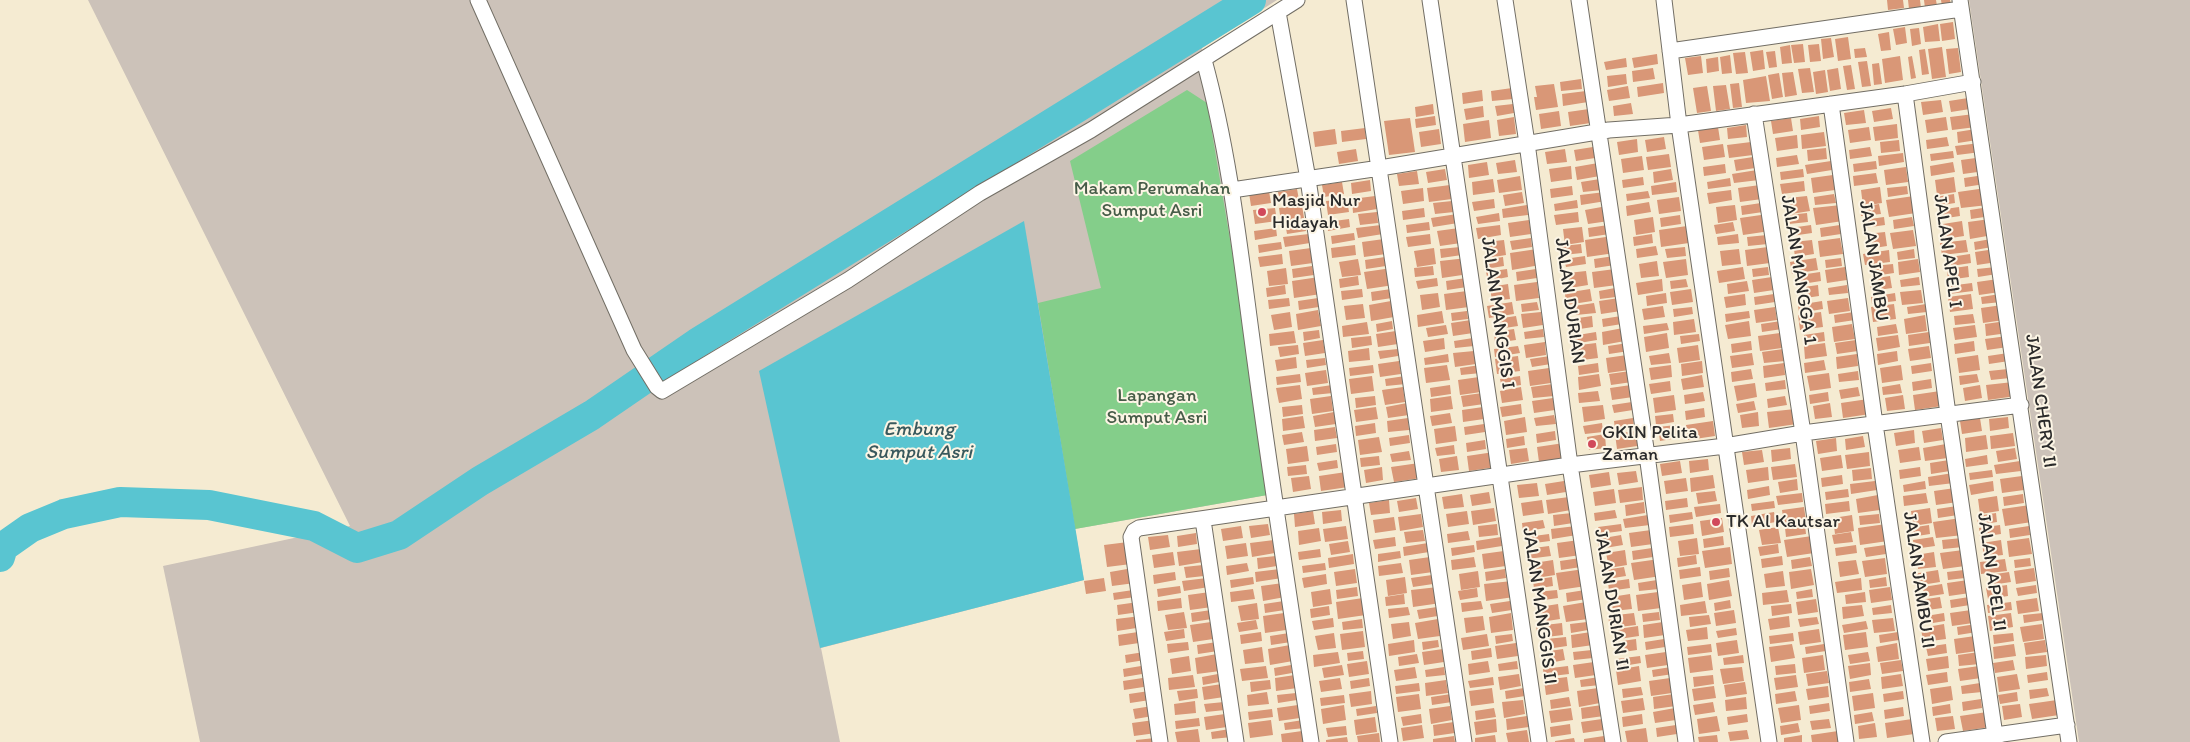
<!DOCTYPE html>
<html>
<head>
<meta charset="utf-8">
<style>
  body { margin:0 }
  canvas { display:block; background:#f5ebd2 }
</style>
</head>
<body>
<canvas width="2190" height="742"></canvas>
<script>
const ctx = document.querySelector('canvas').getContext('2d');
ctx.lineJoin = 'round';
function paint(path, color) { ctx.fillStyle = color; ctx.fill(path, 'evenodd'); }
function strokePath(path, color, width, dash) { ctx.strokeStyle = color; ctx.lineWidth = width; ctx.lineCap = dash ? 'butt' : 'round'; ctx.setLineDash(dash || []); ctx.stroke(path); }
function label(font, color, halo, rows, align = 'center') {
  ctx.font = font + ' Itim,sans-serif'; ctx.lineWidth = 4; ctx.setLineDash([]); ctx.textBaseline = 'middle'; ctx.strokeStyle = halo; ctx.fillStyle = color; for (const [text, x, y, turn = 0] of rows) {
    ctx.save(); ctx.translate(x, y); ctx.rotate((+turn || 0) * Math.PI / 180); ctx.textAlign = isNaN(turn) ? turn : align; if (halo) ctx.strokeText(text, 0, 0); ctx.fillText(text, 0, 0); ctx.restore();
  }
}
const industrial = new Path2D(`
  M88 0H1277L1202 48 1273 494 1075 529 1084 580 821 648 840 742H200L163 566 350 526Z
  M1969 0H2190V742H2079Z`);
const green = new Path2D(`
  M1187 90 1207 103 1273 494 1075 529 1038 303 1101 288 1070 161Z`);
const water = new Path2D(`
  M1024 221 1084 580 820 648 759 371Z`);
const river = new Path2D(`
  M0 557 3 547 30 528 64 514 120 502 209 505 314 526 357 548 399 535 480 481 592 415 697 343 1251 0`);
const building = new Path2D(`
  M1887 0H1903L1904 8 1888 10Z
  M1908 0H1920L1921 8 1909 9Z
  M1924 0H1936L1937 6 1925 8Z
  M1941 0H1950L1951 5 1942 6Z
  M1953 22 1955 39 1942 41 1940 24Z
  M1938 24 1940 41 1925 42 1923 27Z
  M1905 27 1907 43 1896 45 1893 29Z
  M1919 28 1921 44 1912 46 1910 29Z
  M1889 32 1891 50 1881 51 1878 34Z
  M1848 37 1851 59 1838 61 1835 39Z
  M1831 38 1834 57 1823 59 1821 39Z
  M1803 44 1805 62 1794 63 1791 45Z
  M1819 44 1821 61 1810 62 1808 45Z
  M1790 45 1792 63 1782 64 1780 47Z
  M1942 47 1946 77 1932 79 1928 49Z
  M1865 48 1867 57 1855 58 1854 49Z
  M1958 48 1961 72 1949 74 1946 49Z
  M1925 49 1929 74 1922 75 1919 50Z
  M1763 50 1765 69 1753 71 1750 52Z
  M1775 51 1777 67 1769 68 1766 52Z
  M1745 52 1748 73 1736 74 1733 53Z
  M1657 54 1658 64 1634 68 1632 58Z
  M1730 55 1732 73 1722 74 1720 57Z
  M1701 56 1703 73 1688 75 1685 58Z
  M1900 56 1903 80 1885 83 1882 59Z
  M1912 56 1916 78 1911 79 1908 57Z
  M1718 57 1719 71 1707 73 1706 59Z
  M1626 58 1627 67 1606 70 1604 62Z
  M1867 61 1871 86 1862 87 1858 62Z
  M1879 63 1882 84 1874 85 1872 64Z
  M1851 65 1855 89 1847 90 1843 66Z
  M1653 68 1655 79 1633 82 1632 71Z
  M1810 68 1814 92 1802 93 1798 69Z
  M1838 68 1841 89 1830 91 1827 70Z
  M1825 70 1828 92 1816 94 1813 72Z
  M1793 72 1797 95 1785 97 1782 73Z
  M1779 73 1783 97 1772 99 1768 75Z
  M1626 74 1627 84 1608 87 1607 76Z
  M1766 76 1770 101 1746 103 1743 80Z
  M1581 79 1582 89 1561 91 1560 82Z
  M1663 83 1664 93 1638 97 1637 87Z
  M1739 83 1742 107 1733 108 1730 84Z
  M1554 84 1558 107 1536 110 1534 97H1537L1535 86Z
  M1726 85 1730 109 1716 111 1713 86Z
  M1628 86 1630 98 1609 101 1607 90Z
  M1707 86 1711 111 1697 113 1693 88Z
  M1512 88 1513 99 1492 101 1491 91Z
  M1482 90 1483 101 1463 104 1462 93Z
  M1586 91 1588 102 1563 106 1562 94Z
  M1968 98 1970 109 1951 112 1949 101Z
  M1941 100 1943 112 1923 115 1921 102Z
  M1631 103 1633 114 1614 116 1613 106Z
  M1433 104 1434 114 1416 117 1415 107Z
  M1513 104 1514 113 1497 116 1495 106Z
  M1483 106 1484 117 1466 120 1464 109Z
  M1891 108 1893 119 1874 122 1872 111Z
  M1589 109 1591 123 1570 126 1568 112Z
  M1864 110 1866 123 1846 125 1844 113Z
  M1559 111 1561 126 1541 129 1539 114Z
  M1974 114 1976 127 1952 130 1950 117Z
  M1435 116 1436 125 1416 128 1415 119Z
  M1819 116 1820 127 1801 130 1800 119Z
  M1514 117 1516 134 1499 136 1497 120Z
  M1946 117 1948 130 1927 133 1925 120Z
  M1410 118 1415 152 1389 155 1384 121Z
  M1791 118 1793 131 1773 134 1771 121Z
  M1489 120 1491 138 1465 142 1463 124Z
  M1897 124 1898 138 1875 141 1873 127Z
  M1746 125 1747 137 1728 139 1727 128Z
  M1718 127 1720 140 1700 143 1698 130Z
  M1869 127 1871 140 1850 143 1848 130Z
  M1365 128 1366 139 1342 142 1341 131Z
  M1335 129 1337 144 1315 147 1313 132Z
  M1439 129 1441 144 1421 147 1419 132Z
  M1976 129 1977 140 1958 143 1957 132Z
  M1824 132 1826 146 1802 149 1801 135Z
  M1797 135 1798 148 1777 151 1775 138Z
  M1664 137 1666 149 1647 152 1645 140Z
  M1947 137 1949 146 1927 149 1926 140Z
  M1637 139 1638 152 1619 155 1617 142Z
  M1899 140 1900 151 1881 153 1880 142Z
  M1751 142 1753 155 1729 158 1727 145Z
  M1980 143 1981 152 1957 155 1955 146Z
  M1723 144 1725 157 1704 160 1702 147Z
  M1593 147 1595 158 1576 161 1574 150Z
  M1870 147 1872 156 1850 159 1849 150Z
  M1826 148 1827 159 1808 161 1807 150Z
  M1356 149 1358 161 1339 164 1337 152Z
  M1565 149 1567 162 1547 164 1545 152Z
  M1953 151 1954 158 1931 161 1930 154Z
  M1903 153 1904 162 1879 166 1878 156Z
  M1669 154 1671 167 1648 170 1646 157Z
  M1797 155 1799 164 1777 167 1776 158Z
  M1642 156 1644 170 1623 173 1621 159Z
  M1753 157 1755 168 1736 171 1734 160Z
  M1983 157 1985 171 1963 174 1961 160Z
  M1515 160 1517 172 1498 174 1496 163Z
  M1831 161 1832 170 1807 174 1805 165Z
  M1876 161 1877 169 1854 172 1853 164Z
  M1487 162 1489 175 1469 178 1468 165Z
  M1953 162 1955 172 1931 176 1930 166Z
  M1598 163 1600 176 1577 180 1575 167Z
  M1725 164 1726 173 1704 176 1703 167Z
  M1571 166 1572 179 1551 182 1549 169Z
  M1906 167 1908 182 1886 185 1884 170Z
  M1445 169 1447 180 1428 183 1426 172Z
  M1671 169 1673 180 1654 183 1653 172Z
  M1803 169 1804 177 1781 180 1780 172Z
  M1757 170 1759 180 1734 183 1732 174Z
  M1417 171 1419 184 1399 186 1397 174Z
  M1876 173 1878 183 1854 186 1853 176Z
  M1833 175 1835 190 1813 193 1811 178Z
  M1984 175 1985 184 1965 187 1964 178Z
  M1520 176 1522 190 1499 193 1497 180Z
  M1643 177 1644 185 1623 188 1622 180Z
  M1954 177 1956 192 1937 195 1935 180Z
  M1730 178 1731 186 1708 189 1707 182Z
  M1493 179 1495 192 1473 195 1472 182Z
  M1600 179 1602 190 1583 192 1581 182Z
  M1370 180 1371 191 1352 194 1351 183Z
  M1804 181 1805 191 1782 194 1780 184Z
  M1342 182 1344 194 1324 197 1322 185Z
  M1676 182 1677 192 1652 195 1651 186Z
  M1450 185 1452 199 1429 202 1427 188Z
  M1760 185 1762 199 1740 202 1738 188Z
  M1572 186 1573 195 1551 198 1550 189Z
  M1907 186 1908 194 1888 197 1887 188Z
  M1880 187 1882 203 1863 206 1861 190Z
  M1423 188 1424 201 1403 204 1401 191Z
  M1986 188 1988 205 1961 208 1958 192Z
  M1297 189 1299 200 1280 203 1278 192Z
  M1731 190 1732 200 1709 204 1707 193Z
  M1269 191 1271 203 1251 206 1249 193Z
  M1648 191 1650 198 1627 201 1626 194Z
  M1522 192 1524 203 1505 206 1503 195Z
  M1605 192 1606 201 1581 205 1580 195Z
  M1834 194 1836 203 1815 205 1814 197Z
  M1954 194 1955 203 1936 206 1935 197Z
  M1375 196 1377 209 1353 213 1352 199Z
  M1807 196 1810 211 1791 214 1788 198Z
  M1914 196 1916 213 1889 217 1886 200Z
  M1679 197 1681 211 1659 214 1657 200Z
  M1347 199 1349 212 1328 215 1326 201Z
  M1494 199 1495 208 1474 211 1472 202Z
  M1577 200 1578 208 1555 211 1554 204Z
  M1452 201 1454 212 1435 214 1433 203Z
  M1649 202 1651 212 1627 216 1626 206Z
  M1761 203 1763 212 1742 215 1741 206Z
  M1879 204 1881 214 1861 216 1860 207Z
  M1302 205 1304 218 1281 222 1279 208Z
  M1527 205 1528 215 1503 218 1502 209Z
  M1735 205 1737 220 1718 223 1716 207Z
  M1841 205 1843 221 1816 225 1813 208Z
  M1607 206 1609 221 1588 224 1585 210Z
  M1959 207 1960 216 1940 219 1938 210Z
  M1989 207 1991 216 1971 219 1970 210Z
  M1275 208 1277 221 1255 224 1253 210Z
  M1424 208 1425 217 1403 220 1402 211Z
  M1377 212 1378 223 1360 225 1358 214Z
  M1578 212 1579 222 1556 225 1554 215Z
  M1499 213 1500 221 1478 224 1476 217Z
  M1807 213 1808 222 1789 224 1788 215Z
  M1457 214 1458 223 1433 227 1431 218Z
  M1768 214 1770 231 1743 235 1740 218Z
  M1680 215 1681 224 1661 227 1660 218Z
  M1653 217 1655 232 1636 235 1634 220Z
  M1884 217 1885 225 1864 228 1863 220Z
  M1912 217 1914 226 1894 229 1893 220Z
  M1349 219 1350 227 1328 231 1327 222Z
  M1990 219 1993 235 1970 239 1968 222Z
  M1529 220 1531 234 1510 237 1508 223Z
  M1304 221 1306 231 1287 234 1285 223Z
  M1962 221 1964 236 1945 239 1943 224Z
  M1429 222 1430 230 1407 233 1406 225Z
  M1733 222 1735 231 1716 234 1714 225Z
  M1381 225 1383 234 1358 238 1356 228Z
  M1500 225 1501 235 1478 239 1476 228Z
  M1608 225 1610 234 1589 237 1588 228Z
  M1811 225 1812 233 1791 236 1790 228Z
  M1840 225 1841 234 1821 237 1820 228Z
  M1687 226 1689 243 1661 247 1659 230Z
  M1582 227 1584 242 1565 245 1563 229Z
  M1276 228 1277 236 1255 240 1254 231Z
  M1459 228 1461 243 1440 246 1437 231Z
  M1913 230 1916 246 1893 249 1890 233Z
  M1885 232 1887 246 1868 249 1866 234Z
  M1354 233 1355 240 1332 244 1331 236Z
  M1309 234 1310 243 1285 247 1283 237Z
  M1430 234 1431 244 1408 247 1406 237Z
  M1652 234 1653 243 1634 246 1633 237Z
  M1738 234 1739 243 1718 245 1717 237Z
  M1767 235 1768 244 1748 246 1747 237Z
  M1613 236 1615 253 1587 257 1585 240Z
  M1531 238 1532 247 1512 250 1510 241Z
  M1840 238 1843 254 1820 257 1818 241Z
  M1384 239 1386 254 1364 257 1362 242Z
  M1991 239 1992 247 1975 250 1974 242Z
  M1504 240 1506 255 1487 258 1485 242Z
  M1812 240 1814 254 1795 257 1793 242Z
  M1966 240 1968 252 1942 255 1940 243Z
  M1281 242 1282 249 1259 253 1258 245Z
  M1581 244 1582 253 1563 255 1562 246Z
  M1355 245 1356 255 1332 258 1331 248Z
  M1656 246 1658 255 1637 258 1636 249Z
  M1460 247 1462 255 1441 258 1440 249Z
  M1685 247 1686 256 1667 258 1665 249Z
  M1768 247 1770 263 1747 266 1745 250Z
  M1311 248 1313 263 1291 266 1289 251Z
  M1434 248 1436 264 1417 267 1414 251Z
  M1537 249 1540 265 1512 270 1510 253Z
  M1739 249 1741 264 1722 266 1720 251Z
  M1914 249 1915 258 1898 260 1897 252Z
  M1995 249 1997 262 1977 265 1975 252Z
  M1889 250 1890 262 1865 265 1863 254Z
  M1282 254 1283 264 1260 267 1258 257Z
  M1970 254 1971 263 1951 266 1950 257Z
  M1585 256 1586 264 1566 267 1564 259Z
  M1614 256 1615 265 1595 268 1594 259Z
  M1385 257 1386 266 1366 269 1365 260Z
  M1503 257 1504 266 1485 269 1484 260Z
  M1467 258 1469 274 1442 278 1440 261Z
  M1816 258 1818 270 1792 274 1790 262Z
  M1841 258 1842 266 1826 268 1825 260Z
  M1358 259 1361 275 1342 277 1339 262Z
  M1686 259 1688 275 1666 278 1663 262Z
  M1918 259 1920 272 1899 275 1898 262Z
  M1657 261 1659 276 1641 278 1639 264Z
  M1893 264 1894 273 1874 276 1873 266Z
  M1312 266 1314 275 1293 278 1292 269Z
  M1433 266 1434 275 1415 277 1414 268Z
  M1968 266 1969 277 1948 280 1947 269Z
  M1743 267 1745 279 1719 283 1717 271Z
  M1768 267 1769 275 1753 277 1752 269Z
  M1845 267 1847 280 1827 283 1825 270Z
  M1996 267 1997 274 1978 277 1977 269Z
  M1286 268 1288 284 1269 286 1267 271Z
  M1392 268 1394 285 1367 289 1364 272Z
  M1507 269 1508 277 1488 281 1486 272Z
  M1536 269 1537 278 1517 281 1516 272Z
  M1615 269 1617 285 1594 288 1592 272Z
  M1586 271 1588 285 1570 288 1568 273Z
  M1820 272 1821 281 1802 284 1800 275Z
  M1358 276 1359 285 1340 288 1339 279Z
  M1890 276 1892 288 1871 291 1870 279Z
  M1319 277 1321 294 1294 298 1292 281Z
  M1772 277 1774 290 1754 293 1752 280Z
  M1919 277 1920 285 1901 287 1900 280Z
  M1437 278 1438 286 1418 289 1416 281Z
  M1466 278 1467 287 1447 290 1446 281Z
  M1662 279 1663 291 1638 295 1636 283Z
  M1686 279 1688 287 1671 289 1670 281Z
  M1998 279 2000 292 1979 295 1977 282Z
  M1747 281 1749 291 1728 294 1727 284Z
  M1537 282 1539 298 1516 301 1514 285Z
  M1972 283 1973 291 1949 294 1948 286Z
  M1508 284 1510 299 1492 301 1490 287Z
  M1285 285 1286 294 1267 297 1266 288Z
  M1818 285 1819 296 1799 299 1797 288Z
  M1847 285 1848 293 1829 295 1828 288Z
  M1615 288 1616 297 1600 299 1599 291Z
  M1362 289 1363 297 1342 300 1341 291Z
  M1391 289 1392 298 1372 301 1371 292Z
  M1590 289 1592 301 1566 305 1565 293Z
  M1691 289 1693 302 1672 305 1670 292Z
  M1921 290 1923 303 1902 305 1900 292Z
  M1467 291 1469 307 1446 310 1444 294Z
  M1438 293 1440 307 1422 310 1420 295Z
  M1666 293 1667 303 1647 306 1646 296Z
  M1895 293 1896 301 1872 304 1871 297Z
  M1745 294 1746 305 1726 308 1724 297Z
  M1774 294 1775 302 1755 305 1754 297Z
  M1971 294 1973 309 1950 312 1948 297Z
  M2000 294 2001 302 1982 304 1981 297Z
  M1289 298 1290 306 1269 309 1268 300Z
  M1318 298 1319 307 1299 310 1298 301Z
  M1619 298 1621 311 1601 314 1599 301Z
  M1848 298 1850 311 1829 314 1827 301Z
  M1391 301 1394 317 1371 321 1369 305Z
  M1822 301 1823 309 1799 313 1798 305Z
  M1512 302 1514 314 1489 318 1487 306Z
  M1537 302 1539 310 1522 312 1521 304Z
  M1594 303 1596 313 1576 315 1574 306Z
  M1363 304 1365 318 1346 320 1344 306Z
  M1894 304 1896 319 1873 322 1871 307Z
  M1926 304 1927 312 1908 314 1907 307Z
  M2002 305 2004 320 1983 323 1981 308Z
  M1663 306 1665 317 1644 320 1642 309Z
  M1692 307 1693 314 1674 317 1673 309Z
  M1775 307 1777 320 1756 323 1754 310Z
  M1318 310 1321 326 1298 330 1296 314Z
  M1442 311 1444 323 1418 327 1417 315Z
  M1467 311 1468 319 1452 321 1451 313Z
  M1749 311 1750 318 1726 322 1725 314Z
  M1290 312 1292 327 1274 330 1271 315Z
  M1541 312 1543 325 1523 328 1521 314Z
  M1821 312 1823 327 1800 330 1798 315Z
  M1854 312 1855 320 1835 323 1834 315Z
  M1973 314 1975 323 1955 325 1954 316Z
  M1925 315 1927 331 1906 334 1904 319Z
  M1516 316 1518 326 1498 329 1496 319Z
  M1592 316 1593 327 1573 330 1571 319Z
  M1621 316 1622 324 1603 327 1602 319Z
  M1694 319 1696 332 1674 335 1673 322Z
  M1471 320 1473 333 1453 336 1451 323Z
  M1392 321 1393 329 1377 332 1376 324Z
  M1749 321 1751 336 1728 339 1725 325Z
  M1781 321 1782 329 1762 332 1761 324Z
  M2006 321 2008 333 1986 336 1985 324Z
  M1367 322 1369 334 1343 337 1342 326Z
  M1667 323 1669 330 1644 334 1643 326Z
  M1852 324 1855 339 1834 342 1832 327Z
  M1896 324 1898 333 1878 336 1877 327Z
  M1446 325 1448 334 1428 337 1426 328Z
  M1975 325 1977 337 1955 340 1953 328Z
  M1623 328 1625 341 1603 345 1602 332Z
  M1514 329 1516 340 1495 343 1494 332Z
  M1543 329 1544 337 1525 339 1524 332Z
  M1319 330 1320 338 1304 341 1303 332Z
  M1294 331 1296 343 1270 346 1269 334Z
  M1396 331 1398 344 1378 347 1376 334Z
  M1596 332 1597 340 1573 344 1572 336Z
  M1824 332 1825 341 1805 344 1804 335Z
  M1929 332 1930 343 1909 346 1908 335Z
  M1667 333 1669 348 1646 352 1644 337Z
  M1780 333 1782 348 1760 351 1758 336Z
  M1699 334 1700 341 1681 344 1680 336Z
  M1898 335 1900 347 1878 351 1876 338Z
  M1371 336 1372 345 1352 348 1351 338Z
  M2007 336 2008 347 1987 350 1985 339Z
  M1444 338 1445 349 1425 352 1423 341Z
  M1473 338 1474 346 1455 348 1454 341Z
  M1323 340 1325 353 1305 356 1303 343Z
  M1856 340 1858 351 1837 354 1835 343Z
  M1751 341 1752 350 1732 353 1731 344Z
  M1974 341 1975 351 1955 354 1954 344Z
  M1545 342 1546 355 1526 358 1524 345Z
  M1596 343 1598 358 1575 361 1572 346Z
  M1628 343 1629 351 1609 354 1608 346Z
  M1825 343 1827 356 1805 359 1804 346Z
  M1298 345 1299 354 1280 357 1278 347Z
  M1698 345 1700 360 1679 363 1677 348Z
  M1518 346 1520 353 1495 357 1494 349Z
  M1929 346 1931 358 1910 361 1908 349Z
  M1369 348 1370 360 1349 362 1348 351Z
  M1398 349V356L1380 359 1378 351Z
  M1783 349 1785 361 1764 363 1762 352Z
  M1474 351 1476 364 1455 367 1453 353Z
  M1897 351 1898 361 1878 365 1877 354Z
  M1669 353 1671 363 1651 365 1649 356Z
  M1752 353 1754 365 1732 368 1730 356Z
  M2008 353 2009 361 1989 364 1988 356Z
  M1448 354 1449 362 1425 365 1424 358Z
  M1857 354 1858 366 1837 369 1836 357Z
  M1627 355 1629 370 1608 373 1606 358Z
  M1978 355 1980 370 1959 373 1957 358Z
  M1518 356 1520 371 1497 374 1495 359Z
  M1550 356 1551 364 1532 367 1530 359Z
  M1296 357 1297 368 1277 371 1275 360Z
  M1325 358 1326 365 1307 368 1306 360Z
  M1824 360 1826 370 1805 373 1804 363Z
  M1399 361 1401 374 1380 377 1378 364Z
  M1702 361 1703 373 1682 376 1681 364Z
  M1598 363 1599 372 1579 375 1578 366Z
  M1784 363 1785 375 1764 378 1763 366Z
  M1931 363 1932 371 1912 374 1911 366Z
  M1373 365 1374 373 1350 376 1349 368Z
  M1447 365 1450 380 1426 383 1424 368Z
  M1480 365 1481 373 1461 375 1460 368Z
  M1671 365 1672 377 1651 380 1649 368Z
  M1901 365 1903 380 1882 383 1880 368Z
  M1549 368 1551 383 1530 386 1528 371Z
  M1751 369 1753 379 1732 382 1731 372Z
  M2008 369 2010 378 1991 380 1989 371Z
  M1326 370 1328 383 1307 386 1305 373Z
  M1630 371 1632 382 1611 385 1609 374Z
  M1858 371 1859 380 1839 382 1838 374Z
  M1829 373 1831 388 1810 391 1807 376Z
  M1300 374 1301 382 1277 385 1276 377Z
  M1599 374 1601 386 1579 390 1578 377Z
  M1977 374 1979 382 1960 385 1959 376Z
  M1702 375 1704 387 1683 390 1681 379Z
  M1372 376 1374 391 1351 394 1349 379Z
  M1405 376 1406 384 1386 386 1385 379Z
  M1520 376 1521 385 1502 388 1500 379Z
  M1479 377 1481 392 1460 395 1458 380Z
  M1931 379 1932 388 1913 391 1912 382Z
  M1785 380 1786 389 1766 391 1765 383Z
  M1670 381 1671 391 1651 394 1649 384Z
  M2013 382 2016 396 1988 400 1986 385Z
  M1755 383 1757 397 1737 401 1734 386Z
  M1553 384 1554 396 1533 398 1531 387Z
  M1900 384 1902 393 1883 395 1882 387Z
  M1300 385 1302 399 1279 403 1276 388Z
  M1332 385 1333 393 1313 395 1312 388Z
  M1450 385 1451 394 1431 397 1430 388Z
  M1631 385 1633 397 1612 400 1610 388Z
  M1980 385 1982 398 1965 401 1963 388Z
  M1403 387 1405 402 1385 405 1382 390Z
  M1521 387 1523 400 1502 403 1500 391Z
  M1858 387 1860 396 1841 399 1839 390Z
  M1598 391 1600 401 1579 403 1578 393Z
  M1940 391 1942 406 1915 410 1913 395Z
  M1703 392 1705 401 1685 404 1684 395Z
  M1828 392 1829 401 1810 404 1809 395Z
  M1482 393 1484 404 1463 407 1461 396Z
  M1674 395 1676 410 1655 413 1653 398Z
  M1903 395 1905 409 1887 411 1885 398Z
  M1331 396 1333 411 1312 414 1310 399Z
  M1375 396 1376 405 1356 408 1355 398Z
  M1451 396 1453 409 1431 412 1430 399Z
  M1785 396 1787 405 1768 408 1767 399Z
  M1553 398 1555 410 1534 413 1532 401Z
  M1868 399 1870 414 1843 418 1841 403Z
  M1754 401 1756 410 1738 413 1736 404Z
  M1632 402 1633 410 1614 413 1612 405Z
  M1407 403 1409 415 1388 418 1386 407Z
  M1830 403 1832 417 1815 419 1813 406Z
  M1521 404 1522 414 1502 417 1500 407Z
  M1302 405 1303 414 1283 417 1282 407Z
  M1603 405 1605 419 1584 422 1582 407Z
  M1376 407 1378 419 1356 422 1354 410Z
  M1483 407 1484 419 1463 422 1462 410Z
  M1704 408 1705 417 1686 420 1685 411Z
  M1795 409 1797 424 1769 428 1767 412Z
  M1334 412 1336 424 1315 427 1313 416Z
  M1758 412 1759 426 1742 428 1740 415Z
  M1450 413 1452 423 1432 426 1430 416Z
  M1673 414 1674 422 1656 425 1655 416Z
  M1554 415 1556 424 1536 426 1534 418Z
  M1303 416 1305 428 1283 431 1282 419Z
  M1525 417 1527 432 1506 435 1504 421Z
  M2008 417 2009 428 1990 431 1989 419Z
  M1408 418 1409 430 1388 432 1387 421Z
  M1633 418 1634 427 1615 429 1614 421Z
  M1980 418 1982 431 1962 434 1960 421Z
  M1713 421 1715 436 1688 440 1686 425Z
  M1375 423 1376 433 1356 436 1355 426Z
  M1602 423 1603 432 1585 434 1583 426Z
  M1484 424 1485 432 1465 435 1464 427Z
  M1676 425 1678 438 1660 441 1658 427Z
  M1455 426 1457 441 1436 444 1434 429Z
  M1335 427 1337 438 1315 441 1314 430Z
  M1941 428 1943 440 1924 443 1922 431Z
  M1642 430 1644 445 1617 449 1615 434Z
  M1914 430 1915 443 1896 446 1894 433Z
  M1555 431 1556 440 1537 443 1536 434Z
  M1302 432 1304 442 1284 445 1282 435Z
  M2013 433 2015 446 1991 449 1990 436Z
  M1605 434 1606 448 1589 450 1587 437Z
  M1409 435 1410 443 1390 446 1389 438Z
  M1986 435 1988 449 1966 452 1965 438Z
  M1524 436 1525 445 1507 448 1506 439Z
  M1863 436 1865 447 1846 450 1845 439Z
  M1379 437 1382 452 1360 455 1358 440Z
  M1836 438 1837 451 1818 454 1816 441Z
  M1485 440 1486 449 1467 452 1466 443Z
  M1564 443 1566 459 1539 462 1537 447Z
  M1336 444 1337 452 1317 455 1316 447Z
  M1946 444 1948 458 1925 461 1923 448Z
  M1454 445 1455 454 1437 456 1435 448Z
  M1307 446 1309 461 1288 464 1286 449Z
  M1919 447 1921 460 1900 463 1898 450Z
  M1527 448 1529 461 1511 464 1509 450Z
  M1790 448 1791 459 1772 462 1771 450Z
  M2015 448 2017 459 1998 462 1996 451Z
  M1762 450 1764 462 1744 465 1742 452Z
  M1409 451 1411 460 1392 462 1390 454Z
  M1494 452 1496 467 1469 471 1467 456Z
  M1869 452 1870 466 1847 469 1845 455Z
  M1841 455 1843 468 1822 471 1820 458Z
  M1987 455 1988 464 1966 467 1965 459Z
  M1379 456 1380 465 1361 467 1360 458Z
  M1457 456 1459 470 1441 472 1439 459Z
  M1708 459 1709 470 1690 473 1689 461Z
  M1337 460 1338 468 1319 471 1317 463Z
  M1949 460 1950 471 1931 474 1930 463Z
  M1680 461 1682 473 1662 476 1660 464Z
  M2020 461 2021 471 1996 474 1994 465Z
  M1419 463 1421 478 1394 482 1391 467Z
  M1795 464 1797 477 1773 480 1771 467Z
  M1306 465 1307 474 1288 476 1287 467Z
  M1382 467 1383 480 1366 483 1364 470Z
  M1768 467 1769 480 1748 483 1746 470Z
  M1920 467 1921 476 1900 479 1899 470Z
  M1871 468 1872 479 1853 481 1852 470Z
  M1992 470 1993 477 1970 480 1969 473Z
  M1636 471 1638 482 1619 485 1617 473Z
  M1346 472 1348 487 1321 491 1319 476Z
  M1609 472 1611 485 1591 488 1589 475Z
  M1953 473 1954 483 1929 486 1928 477Z
  M1713 475 1715 488 1691 492 1690 478Z
  M1842 475 1843 484 1822 487 1821 478Z
  M1309 476 1311 489 1293 492 1291 478Z
  M2022 476 2024 490 2002 493 2000 479Z
  M1686 478 1688 491 1666 494 1664 481Z
  M1797 479 1798 490 1780 493 1778 482Z
  M1564 481 1566 492 1547 495 1545 484Z
  M1875 481 1877 490 1851 494 1850 484Z
  M1925 481 1926 489 1904 492 1903 485Z
  M1993 481 1994 491 1971 495 1969 485Z
  M1537 483 1539 496 1519 498 1517 485Z
  M1769 486 1770 495 1748 499 1747 490Z
  M1642 487 1643 500 1620 503 1618 490Z
  M1955 488 1958 502 1936 505 1934 491Z
  M1614 489 1616 503 1595 506 1593 492Z
  M1848 489 1849 497 1826 500 1825 492Z
  M1715 491 1717 501 1698 504 1696 493Z
  M1489 492 1491 503 1472 506 1470 495Z
  M1802 493 1803 502 1778 505 1776 496Z
  M1926 493 1928 503 1904 506 1903 496Z
  M1462 494 1464 507 1444 509 1442 497Z
  M2023 494 2024 503 2004 506 2003 497Z
  M1878 495 1880 510 1858 513 1856 499Z
  M1997 496 1999 511 1980 514 1978 499Z
  M1569 497 1571 510 1548 514 1546 500Z
  M1416 498 1418 509 1399 512 1397 501Z
  M1687 498 1688 507 1666 510 1665 501Z
  M1389 500 1390 513 1371 515 1369 503Z
  M1542 500 1544 513 1523 516 1521 503Z
  M1774 501 1775 508 1752 511 1751 504Z
  M1849 501 1850 511 1826 514 1825 504Z
  M1644 502 1645 513 1626 516 1625 505Z
  M1720 504 1721 513 1696 517 1694 507Z
  M2030 505 2032 522 2005 526 2002 509Z
  M1957 506 1958 515 1938 518 1937 509Z
  M1804 507 1806 521 1784 524 1782 510Z
  M1494 508 1496 521 1473 525 1471 511Z
  M1930 508 1932 523 1913 526 1911 511Z
  M1341 510 1342 521 1323 524 1322 512Z
  M1615 510 1617 518 1595 521 1594 513Z
  M1313 511 1315 524 1295 527 1294 514Z
  M1467 511 1469 524 1448 527 1446 514Z
  M1692 512 1693 519 1670 523 1669 515Z
  M1774 512 1776 522 1752 526 1751 516Z
  M1572 513 1573 523 1554 526 1553 515Z
  M1996 513 1997 522 1978 525 1977 516Z
  M1421 514 1423 527 1400 531 1398 517Z
  M1879 514 1880 523 1860 525 1859 516Z
  M1648 515 1650 525 1625 528 1623 519Z
  M1852 515 1854 531 1835 534 1833 518Z
  M1394 517 1396 530 1375 533 1373 520Z
  M1722 518 1724 532 1702 536 1700 521Z
  M1961 518 1963 535 1936 538 1933 522Z
  M1543 520 1545 528 1523 532 1522 523Z
  M1268 524 1270 535 1251 538 1249 526Z
  M1497 524 1498 535 1479 537 1478 526Z
  M1621 524 1622 531 1599 534 1598 527Z
  M1693 524 1694 534 1670 537 1669 527Z
  M1886 524 1888 541 1860 545 1858 528Z
  M1805 525 1806 534 1786 537 1785 528Z
  M1929 525 1930 534 1911 537 1910 528Z
  M2000 525 2001 534 1980 537 1979 528Z
  M1241 526 1243 538 1223 541 1221 529Z
  M1346 526 1348 539 1325 542 1323 529Z
  M1576 526 1577 535 1552 539 1551 529Z
  M2029 526 2030 535 2010 538 2009 529Z
  M1778 527 1781 543 1762 545 1759 530Z
  M1319 528 1321 541 1299 545 1298 531Z
  M1423 530 1425 541 1406 543 1404 532Z
  M1651 530 1653 544 1631 547 1629 533Z
  M1468 531 1470 540 1448 543 1447 534Z
  M1851 532 1853 542 1834 544 1832 535Z
  M1196 533 1197 544 1178 547 1177 536Z
  M1549 534 1550 541 1527 544 1526 537Z
  M1168 535 1170 547 1150 550 1148 537Z
  M1621 535 1623 545 1599 549 1598 539Z
  M1723 536 1724 545 1704 548 1703 539Z
  M1812 536 1814 553 1787 557 1784 540Z
  M1395 537 1396 546 1375 549 1373 540Z
  M1501 537 1502 546 1477 550 1476 541Z
  M1933 537 1935 546 1914 549 1913 540Z
  M1697 538 1699 554 1680 556 1678 541Z
  M1962 538 1963 547 1943 549 1942 540Z
  M2029 538 2032 554 2009 557 2007 541Z
  M1274 540 1275 553 1252 557 1250 543Z
  M1579 540 1581 555 1559 558 1557 543Z
  M2001 540 2003 555 1984 557 1982 543Z
  M1348 541 1350 552 1331 555 1329 544Z
  M1128 542 1131 564 1107 567 1104 545Z
  M1246 543 1248 556 1227 559 1225 546Z
  M1428 543 1429 552 1404 556 1403 547Z
  M1778 544 1779 553 1760 556 1758 547Z
  M1474 545 1475 552 1452 556 1451 548Z
  M1856 545 1857 553 1836 556 1835 548Z
  M1885 545 1886 554 1866 557 1864 548Z
  M1549 546 1551 556 1527 559 1526 549Z
  M1730 547 1732 564 1705 568 1702 551Z
  M1652 548 1653 557 1633 560 1632 551Z
  M1201 549 1203 562 1179 566 1177 552Z
  M1320 549 1321 557 1299 560 1298 552Z
  M1625 550 1627 565 1609 568 1606 553Z
  M1963 550 1965 566 1943 569 1940 553Z
  M1400 551 1401 558 1378 562V554Z
  M1504 551 1506 566 1484 569 1482 554Z
  M1173 552 1175 565 1154 568 1152 555Z
  M1934 552 1936 567 1918 569 1916 555Z
  M1353 554 1354 564 1329 568 1328 558Z
  M1696 555 1697 564 1678 567 1677 558Z
  M1276 556 1277 566 1258 569 1257 558Z
  M1782 556 1783 565 1762 568 1761 559Z
  M1430 557 1433 572 1411 575 1409 560Z
  M1474 557 1476 567 1452 570 1451 560Z
  M1810 557 1812 566 1792 569 1791 560Z
  M1580 558 1581 567 1561 570 1560 561Z
  M1885 558 1887 574 1865 577 1862 561Z
  M2030 558 2031 566 2015 568 2014 560Z
  M1659 559 1661 576 1634 580 1631 563Z
  M2005 559 2007 571 1981 574 1980 562Z
  M1553 560 1555 575 1536 578 1534 563Z
  M1856 560 1859 574 1840 577 1838 562Z
  M1247 563 1249 571 1227 575 1226 566Z
  M1325 563 1326 570 1303 573 1302 566Z
  M1401 563 1403 573 1379 576 1378 566Z
  M1203 565 1204 576 1186 578 1184 567Z
  M1624 567 1626 576 1607 579 1605 570Z
  M1700 567 1701 576 1680 579 1679 570Z
  M1133 568 1135 583 1112 586 1110 572Z
  M1729 568 1730 577 1710 580 1709 571Z
  M2034 568 2036 581 2016 584 2014 571Z
  M1280 569 1282 578 1256 582 1255 572Z
  M1355 569 1357 583 1336 586 1334 572Z
  M1505 569 1506 578 1486 581 1485 572Z
  M1584 569 1586 586 1559 590 1556 573Z
  M1811 569 1814 585 1791 589 1789 572Z
  M1938 570 1940 582 1915 586 1913 574Z
  M1964 570 1965 578 1948 580 1947 572Z
  M1478 571 1480 587 1461 590 1459 574Z
  M1783 571 1785 586 1766 588 1764 574Z
  M1175 572 1176 580 1154 584 1153 575Z
  M2009 572 2011 582 1991 585 1989 575Z
  M1326 574 1327 584 1304 588 1302 578Z
  M1432 575 1433 584 1413 587 1411 578Z
  M1253 577 1254 584 1231 588 1230 580Z
  M1405 577 1407 593 1388 596 1386 580Z
  M1552 577 1553 586 1534 589 1533 580Z
  M1886 577 1887 586 1870 588 1869 580Z
  M1104 578 1106 591 1086 594 1084 581Z
  M1207 578 1209 587 1184 591 1182 581Z
  M1861 578 1862 590 1837 593 1835 582Z
  M1629 579 1630 588 1609 591 1608 582Z
  M1657 580 1659 589 1639 591 1638 583Z
  M1729 580 1732 596 1709 600 1707 584Z
  M1968 580 1970 593 1949 596 1947 583Z
  M1512 581 1514 597 1486 601 1484 584Z
  M1701 582 1703 597 1684 600 1682 585Z
  M1283 583 1285 597 1263 601 1261 586Z
  M1942 584 1944 594 1924 597 1923 587Z
  M2007 585 2008 596 1988 599 1986 588Z
  M2036 585 2037 593 2018 596 2016 588Z
  M1180 586 1181 593 1158 597 1157 589Z
  M1357 587 1358 596 1337 599 1336 590Z
  M1438 587 1441 603 1413 607 1411 590Z
  M1890 587 1892 600 1871 603 1869 590Z
  M1477 588 1478 597 1460 600 1458 591Z
  M1253 589 1255 599 1231 602 1230 592Z
  M1330 589 1332 604 1313 607 1311 592Z
  M1812 589 1813 597 1797 599 1796 592Z
  M1133 590 1135 597 1114 600 1113 593Z
  M1557 590 1558 598 1537 601 1536 592Z
  M1585 590 1587 599 1567 602 1566 593Z
  M1787 590 1789 602 1763 605 1762 593Z
  M1210 592 1212 607 1190 610 1188 595Z
  M1658 592 1661 608 1638 611 1636 595Z
  M1865 592 1866 602 1846 604 1845 595Z
  M1404 594 1405 604 1386 606 1385 597Z
  M1630 594 1632 609 1613 611 1611 597Z
  M1940 597 1942 608 1921 611 1920 600Z
  M1969 597 1970 605 1951 608 1950 600Z
  M1181 598 1182 608 1158 611 1157 601Z
  M1363 598 1366 615 1338 619 1336 602Z
  M2037 598 2039 611 2018 614 2016 601Z
  M1816 599 1818 612 1798 615 1796 602Z
  M1730 600 1731 608 1715 611 1714 603Z
  M1284 601 1285 610 1265 613 1264 604Z
  M1481 601 1483 609 1462 612 1461 603Z
  M1510 601 1512 610 1492 613 1490 604Z
  M1705 601 1707 613 1681 616 1680 605Z
  M1138 602 1139 612 1118 615 1117 605Z
  M1586 602 1588 619 1566 622 1563 606Z
  M2011 602 2012 610 1988 613 1987 605Z
  M1257 603 1259 619 1241 621 1238 606Z
  M1558 604 1560 619 1541 622 1539 607Z
  M1791 604 1792 613 1772 616 1771 606Z
  M1862 605 1864 616 1843 619 1842 607Z
  M1891 605 1892 613 1873 615 1872 608Z
  M1329 606 1330 615 1311 618 1310 609Z
  M1408 607 1410 615 1389 618 1388 609Z
  M1437 607 1438 616 1419 619 1417 610Z
  M1211 610 1212 619 1192 622 1191 613Z
  M1734 610 1736 623 1716 626 1714 613Z
  M1971 610 1973 623 1952 626 1950 613Z
  M1184 612 1187 628 1168 630 1165 615Z
  M1291 612 1293 629 1265 633 1263 616Z
  M1659 612 1660 620 1643 622 1642 614Z
  M1511 613 1513 630 1491 633 1489 617Z
  M1634 613 1636 625 1610 628 1608 616Z
  M1944 613 1945 621 1921 625 1920 617Z
  M2011 613 2013 627 1990 631 1988 616Z
  M2043 613 2044 620 2024 623 2023 615Z
  M1709 615 1711 624 1690 627 1689 617Z
  M1141 616 1143 627 1117 631 1116 619Z
  M1483 616 1485 630 1466 633 1464 618Z
  M1789 616 1790 627 1770 630 1768 619Z
  M1817 617 1819 624 1800 627 1798 619Z
  M1333 618 1334 627 1314 630 1312 621Z
  M1893 618 1895 631 1874 633 1872 620Z
  M1362 619 1363 628 1343 630 1342 622Z
  M1438 619 1440 636 1418 639 1415 623Z
  M1256 620 1258 629 1239 632 1237 623Z
  M1218 621 1220 638 1193 642 1190 625Z
  M1866 621 1868 629 1844 633 1842 625Z
  M1409 622 1411 636 1393 639 1391 624Z
  M1587 622 1588 630 1571 633 1570 624Z
  M1663 622 1665 635 1644 638 1643 625Z
  M1562 623 1563 635 1538 638 1536 626Z
  M1944 624 1946 639 1923 642 1921 628Z
  M1976 624 1977 632 1958 635 1957 627Z
  M2042 624 2044 639 2023 642 2020 627Z
  M1638 626 1639 636 1619 639 1618 629Z
  M1707 627 1708 639 1688 641 1686 630Z
  M1736 628 1737 635 1718 638 1716 631Z
  M1184 629 1185 638 1166 641 1164 632Z
  M1819 629 1821 642 1800 645 1798 632Z
  M1363 631 1365 647 1342 650 1340 634Z
  M1138 632 1139 643 1119 646 1118 635Z
  M1261 632 1262 641 1241 644 1240 635Z
  M1591 632 1593 645 1572 648 1571 635Z
  M1866 632 1868 647 1845 650 1843 635Z
  M1898 632 1899 640 1880 643 1879 635Z
  M1289 633 1291 642 1271 645 1270 636Z
  M1334 633 1336 648 1318 650 1315 636Z
  M1793 633 1794 641 1770 644 1769 636Z
  M2013 633 2014 641 1994 644 1993 635Z
  M1487 634 1489 646 1463 650 1461 638Z
  M1512 634 1513 641 1496 644 1495 636Z
  M1975 636 1977 651 1956 654 1954 639Z
  M1566 637 1567 646 1547 649 1546 639Z
  M1636 639 1637 650 1616 653 1615 642Z
  M1664 639 1665 647 1646 650 1645 642Z
  M1414 640 1415 652 1389 656 1388 644Z
  M1438 640 1439 647 1423 650 1422 642Z
  M1737 640 1739 653 1718 656 1716 643Z
  M2045 640 2047 652 2026 655 2024 643Z
  M1188 642 1189 650 1168 653 1167 644Z
  M1217 642 1218 651 1198 654 1197 645Z
  M1516 643 1518 656 1497 659 1495 646Z
  M1897 643 1899 659 1878 662 1876 647Z
  M1711 644 1712 652 1688 655 1687 647Z
  M1792 644 1795 658 1771 662 1769 647Z
  M1824 644 1826 651 1806 654 1805 647Z
  M1946 644 1947 653 1928 656 1926 647Z
  M2014 644 2016 656 1994 659 1993 647Z
  M1290 645 1293 661 1270 665 1268 649Z
  M1262 647 1264 662 1245 664 1243 650Z
  M1491 648 1492 657 1472 660 1471 651Z
  M1443 649 1444 662 1424 665 1422 652Z
  M1563 649 1565 660 1544 664 1543 652Z
  M1592 650 1593 658 1574 660 1573 652Z
  M1363 651 1364 659 1348 661 1347 653Z
  M1144 652 1145 660 1126 663 1125 655Z
  M1338 652 1340 663 1314 667 1313 655Z
  M1666 652 1668 665 1647 668 1645 655Z
  M1868 652 1870 661 1850 664 1848 655Z
  M1979 652 1980 664 1959 666 1958 655Z
  M1217 654 1220 671 1197 674 1195 658Z
  M1417 654 1419 663 1399 666 1398 657Z
  M1711 655 1713 670 1690 673 1688 658Z
  M1743 655 1744 663 1724 665 1723 658Z
  M1823 655 1825 670 1804 673 1802 658Z
  M2046 655 2047 666 2026 669 2025 657Z
  M1189 656 1191 671 1172 674 1170 659Z
  M1640 656 1641 663 1617 667 1616 659Z
  M1948 656 1949 668 1928 671 1926 659Z
  M1901 660 1903 671 1882 674 1880 663Z
  M2013 660 2015 670 1995 673 1993 663Z
  M1367 661 1369 674 1349 677 1347 664Z
  M1488 661 1490 672 1469 675 1468 664Z
  M1517 661 1518 669 1499 671 1498 664Z
  M1594 662 1596 675 1575 678 1573 665Z
  M1870 663 1871 675 1850 679 1848 666Z
  M1795 664 1796 673 1776 675 1775 666Z
  M1147 665 1148 673 1124 677 1123 669Z
  M1291 665 1292 673 1275 676 1274 668Z
  M1342 665 1344 675 1324 678 1322 668Z
  M1266 666 1268 678 1242 681 1240 669Z
  M1568 666 1569 674 1544 677 1543 669Z
  M1639 666 1641 681 1618 685 1616 670Z
  M1979 666 1981 678 1960 681 1958 669Z
  M1415 667 1417 678 1396 681 1394 670Z
  M1444 667 1445 675 1426 677 1425 670Z
  M1671 667 1673 674 1653 677 1652 670Z
  M1742 667 1744 681 1723 684 1720 669Z
  M1827 671 1829 683 1808 686 1806 674Z
  M1947 672 1948 682 1928 685 1926 675Z
  M2047 672 2048 680 2028 683 2027 675Z
  M1218 674 1219 682 1203 685 1202 677Z
  M1519 674 1521 686 1500 690 1498 677Z
  M1901 674 1903 686 1882 689 1881 677Z
  M2017 674 2020 689 1999 692 1997 677Z
  M1193 675 1195 687 1169 690 1168 678Z
  M1295 675 1297 688 1276 691 1275 678Z
  M1713 675 1714 684 1694 687 1693 677Z
  M1796 675 1798 687 1776 690 1774 678Z
  M1149 677 1150 686 1124 690 1123 681Z
  M1493 677 1494 685 1470 688 1468 681Z
  M1567 677 1569 691 1546 695 1544 680Z
  M1599 677 1600 685 1581 687 1580 680Z
  M1340 678 1342 689 1321 692 1319 681Z
  M1369 678 1370 686 1351 689 1350 681Z
  M1670 678 1672 693 1651 696 1649 681Z
  M1869 679 1871 689 1850 692 1849 682Z
  M1270 680 1271 689 1251 692 1250 682Z
  M1446 680 1448 693 1426 696 1425 683Z
  M1745 682 1747 694 1726 697 1724 685Z
  M1419 683 1420 691 1396 694 1395 686Z
  M1980 683 1982 692 1962 694 1961 686Z
  M1222 684 1224 697 1204 700 1202 687Z
  M1714 686 1716 698 1694 701 1692 689Z
  M1828 686 1829 697 1808 700 1806 689Z
  M1951 686 1953 700 1932 704 1930 689Z
  M1641 687 1643 695 1623 698 1622 689Z
  M1492 688 1494 703 1471 706 1469 691Z
  M1524 688 1525 696 1506 699 1505 691Z
  M1598 688 1600 703 1579 707 1577 691Z
  M2047 688 2049 696 2030 699 2029 690Z
  M1197 689 1198 698 1179 701 1177 691Z
  M1149 691 1150 700 1130 703 1129 694Z
  M1371 691 1372 704 1351 707 1349 694Z
  M1795 691 1797 701 1776 704 1775 694Z
  M1903 691 1904 699 1884 702 1883 694Z
  M1267 692 1269 704 1248 706 1247 695Z
  M2017 692 2018 701 2000 704 1998 695Z
  M1296 693 1297 700 1278 703 1277 695Z
  M1873 693 1875 708 1854 711 1852 696Z
  M1419 694 1421 709 1398 712 1396 697Z
  M1451 694 1452 702 1432 705 1431 697Z
  M1674 694 1676 706 1654 709 1653 697Z
  M1344 695 1345 703 1321 706 1320 698Z
  M1569 697 1571 706 1551 709 1550 700Z
  M1746 697 1747 709 1726 711 1725 700Z
  M1643 698 1645 710 1623 713 1621 701Z
  M1981 699 1982 708 1963 711 1962 702Z
  M1523 700 1525 714 1504 718 1502 702Z
  M2057 700 2059 715 2032 719 2029 704Z
  M1195 701 1196 713 1175 715 1174 704Z
  M1224 702 1225 710 1206 712 1204 704Z
  M1713 702 1715 712 1695 715 1693 705Z
  M1829 703 1830 711 1810 714 1809 706Z
  M1950 704 1951 713 1933 716 1932 707Z
  M2020 704 2022 717 2004 720 2002 706Z
  M1298 705 1300 718 1279 721 1277 708Z
  M1344 705 1346 720 1323 724 1321 709Z
  M1602 705 1604 716 1582 719 1581 708Z
  M1799 705 1801 720 1781 723 1778 708Z
  M1152 706 1153 716 1135 719 1133 709Z
  M1376 706 1377 713 1357 716 1356 709Z
  M1450 706 1452 720 1431 724 1429 709Z
  M1903 707 1904 716 1885 719 1884 710Z
  M1494 708 1496 717 1476 720 1475 711Z
  M1571 708 1573 720 1551 723 1549 711Z
  M1675 708 1676 720 1655 723 1653 712Z
  M1272 709 1273 717 1249 720 1248 712Z
  M1872 712 1874 721 1855 724 1854 715Z
  M1987 712 1990 727 1963 731 1960 716Z
  M1225 714 1227 727 1206 730 1204 717Z
  M1421 714 1422 723 1403 726 1401 717Z
  M1642 714 1643 724 1623 727 1622 717Z
  M1747 714 1748 722 1728 725 1727 717Z
  M1527 716 1529 727 1507 730 1506 719Z
  M1717 716 1720 731 1699 734 1697 719Z
  M1953 716 1955 729 1937 731 1935 718Z
  M1375 717 1377 732 1356 735 1354 720Z
  M1199 718 1200 726 1176 729 1175 721Z
  M1496 719 1497 732 1476 735 1474 722Z
  M1602 719 1604 730 1583 733 1581 722Z
  M1829 719 1831 728 1812 730 1810 721Z
  M1912 719 1914 734 1887 738 1885 723Z
  M1154 720 1156 733 1134 736 1132 723Z
  M1271 720 1273 735 1250 738 1248 723Z
  M1303 720 1305 728 1285 730 1284 723Z
  M1454 722 1455 733 1434 736 1433 725Z
  M1798 723 1800 732 1781 735 1780 726Z
  M1875 723 1877 737 1859 739 1858 726Z
  M1570 724 1571 734 1551 737 1550 727Z
  M1422 725 1424 738 1403 741 1401 728Z
  M1676 725 1677 734 1657 737 1656 728Z
  M1346 726 1347 735 1328 737 1326 728Z
  M1646 728 1648 742H1627L1625 731Z
  M1198 729 1200 742H1177L1175 732Z
  M1230 729 1232 737 1212 739 1211 732Z
  M1527 730 1529 742H1508L1506 733Z
  M1747 730 1749 739 1730 741 1728 732Z
  M1302 731 1304 742H1282L1281 734Z
  M1838 731 1840 742H1812L1811 735Z
  M1379 733 1380 742H1358L1357 736Z
  M1495 735 1496 742H1475V738Z
  M1717 735 1718 742H1699L1698 737Z
  M1802 735V742H1784V738Z
  M1454 736 1455 742H1433V739Z
  M1604 736 1605 742H1584V739Z
  M1347 737 1348 742H1326V740Z
  M1155 738V742H1136V740Z
  M1574 738 1575 742H1555V741Z`);
const minor = new Path2D(`
  M478 0 634 350 657 387 662 391 848 280 980 193 1091 130 1297 0
  M1354 0 1464 742
  M1430 0 1539 742
  M1505 0 1527 143 1570 465 1613 742
  M1579 0 1647 455 1686 742
  M1664 0 1679 125 1769 742
  M1960 0 2069 742
  M1278 12 1308 179 1390 742
  M1670 51 1961 9
  M1204 60C1231 159 1241 260 1255 361 1272 488 1292 615 1311 742
  M1905 94 1948 414 1996 742
  M1831 104 1875 424 1922 742
  M1754 114 1803 433 1846 742
  M1232 190 1380 168 1609 130 1679 125 1905 94 1973 82
  M1203 520 1236 742
  M1160 742 1131 537 1134 531 1139 528 1570 465 1725 446 1803 433 2021 405
  M1946 742 2067 725`);
const markers = [
  [1262,212,5,"#d1495b"],
  [1592,444,5,"#d1495b"],
  [1716,522,5,"#d1495b"]
];
const parkNames = [
  ["Makam Perumahan",1152,189],
  ["Sumput Asri",1152,211],
  ["Lapangan",1157,396],
  ["Sumput Asri",1157,418]
];
const poiNames = [
  ["Masjid Nur",1272,201],
  ["Hidayah",1272,223],
  ["GKIN Pelita",1602,433],
  ["Zaman",1602,455],
  ["TK Al Kautsar",1726,522]
];
const streetNames = [
  ["JALAN APEL I",1947,251,82],
  ["JALAN JAMBU",1873,261,82],
  ["JALAN MANGGA 1",1798,270,81],
  ["JALAN DURIAN",1569,301,82],
  ["JALAN MANGGIS I",1497,313,82],
  ["JALAN CHERY II",2040,401,82],
  ["JALAN APEL II",1991,572,82],
  ["JALAN JAMBU II",1918,580,82],
  ["JALAN DURIAN II",1611,600,81],
  ["JALAN MANGGIS II",1539,606,82]
];
const waterNames = [
  ["Embung",919,430],
  ["Sumput Asri",919,453]
];
paint(industrial, '#ccc2b9');
paint(green, '#84ce8a');
paint(water, '#59c5d1');
strokePath(river, '#59c5d1', 30);
paint(building, '#d99777');
strokePath(minor, '#726e65', 17);
strokePath(minor, '#fff', 15);
for (const [x, y, r, color] of markers) { const dot = new Path2D(); dot.arc(x, y, r, 0, 2 * Math.PI); ctx.fillStyle = color; ctx.fill(dot); strokePath(dot, '#fcf5e5', 2); }
label('19px', '#465c48', '#fcf5e5', parkNames);
label('19px', '#2b2b2b', '#fcf5e5', poiNames, 'left');
label('19px', '#2b2b2b', '#fcf5e5', streetNames);
label('italic 20px', '#39595d', '#fcf5e5', waterNames);
</script>
</body>
</html>
